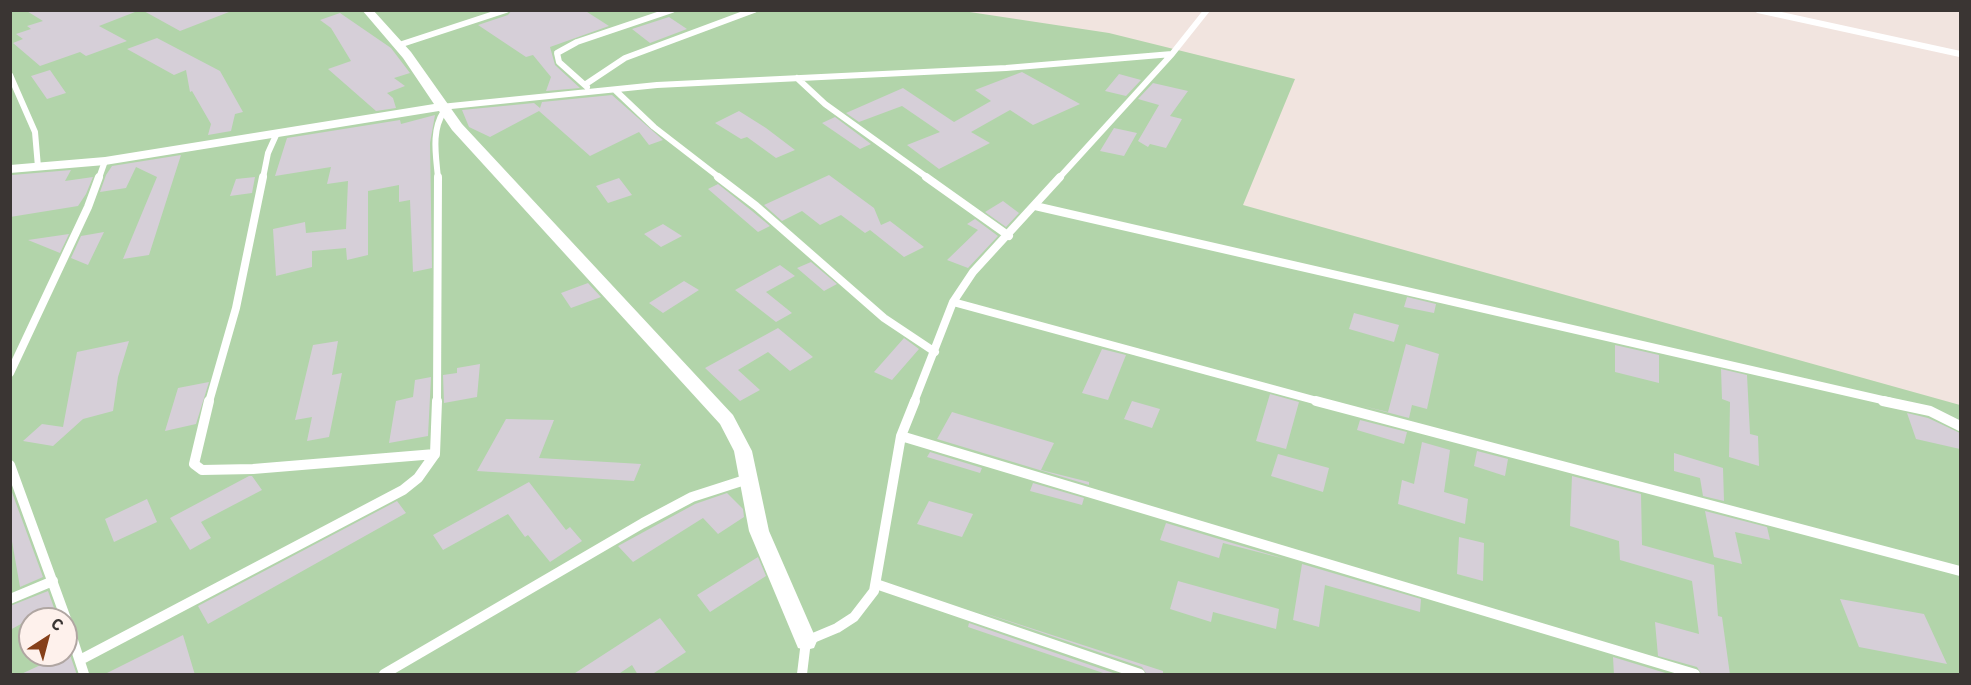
<!DOCTYPE html>
<html>
<head>
<meta charset="utf-8">
<style>
  body { margin:0 }
  #map { position:relative; width:1971px; height:685px; overflow:hidden; background:#f1e4df; font-family:"IBM Plex Sans",sans-serif }
  canvas { display:block }
  .frame { position:absolute; inset:0; border:12px solid #3a3533; pointer-events:none }
  .north { position:absolute; left:18px; top:607px; width:60px; height:60px; box-sizing:border-box; background:#fef1ec; border:2px solid #b0a6a2; border-radius:50%; rotate:36deg; font-size:16px; font-weight:700; line-height:24px; text-align:center; color:#3a3533 }
  .north::after { content:''; display:block; margin:auto; width:21px; height:27px; background:#86401a; clip-path:polygon(50% 0,100% 100%,50% 72%,0 100%) }
</style>
</head>
<body>
<div id="map">
<canvas width="1971" height="685"></canvas>
<div class="frame"></div>
<div class="north">С</div>
</div>
<script>
const ctx = document.querySelector('canvas').getContext('2d');
ctx.lineJoin = 'round';
function paint(path, color) { ctx.fillStyle = color; ctx.fill(path, 'evenodd'); }
function strokePath(path, color, width, dash) { ctx.strokeStyle = color; ctx.lineWidth = width; ctx.lineCap = dash ? 'butt' : 'round'; ctx.setLineDash(dash || []); ctx.stroke(path); }
const green = new Path2D(`
  M10 11H963L1109 33 1295 79 1243 205 1960 405V674H11ZM30 619H66V655H30Z`);
const building = new Path2D(`
  M25 10H135V12L99 26 127 41 86 56 80 52 40 66 13 43 23 39 16 34 31 29 27 26 43 21Z
  M142 10H229V12L180 31Z
  M512 10H584L609 26 550 47 555 65 580 88 546 91 551 77 533 55 526 57 478 25 508 15Z
  M340 13 391 48 410 73 394 78 405 86 387 93 393 98 396 108 376 111 328 69 351 61 331 28 320 20Z
  M669 17 687 29 650 43 632 29Z
  M157 38 220 71 243 112 235 114 231 131 208 135 211 124 192 91 190 92 186 70 174 75 127 49Z
  M50 70 66 93 47 99 31 76Z
  M1022 72 1080 104 1033 125 1010 110 971 132 990 143 939 169 907 145 940 132 902 106 859 122 846 113 903 88 954 122 991 101 975 90Z
  M1119 74 1141 80 1126 96 1105 91Z
  M1153 83 1188 91 1170 116 1182 119 1166 148 1150 144 1148 147 1138 141 1159 105 1138 99Z
  M612 95 663 140 649 145 639 132 590 156 539 111 490 137 469 127 462 110 534 103 540 108 542 102Z
  M739 111 766 128 795 150 776 158 747 137 741 139 715 123Z
  M435 115 430 143 432 268 413 272 410 200 399 202V185L368 191V255L347 260 346 248 312 251V267L276 276 273 229 305 222 306 233 346 229 348 181 327 184 331 167 275 176 287 138 400 120 401 124Z
  M835 117 871 144 860 149 822 123Z
  M1114 128 1137 133 1124 156 1100 151Z
  M181 155 149 255 123 259 157 177 136 167 126 188 100 192 106 175 112 166Z
  M71 170 65 181 93 177 86 194 78 206 10 217 12 175Z
  M829 175 874 208 881 225 890 221 924 247 904 257 870 230 865 233 841 215 820 225 802 211 782 221 764 205Z
  M255 177 252 193 230 196 236 179Z
  M619 178 632 195 608 203 596 186Z
  M718 184 752 211 770 226 758 232 708 189Z
  M1003 201 1019 213 1006 227 985 212Z
  M975 219 998 236 968 268 947 260 978 230 967 224Z
  M663 224 682 236 661 247 644 234Z
  M104 232 88 265 71 258 81 236Z
  M69 234 60 253 28 240Z
  M811 262 837 284 824 291 797 268Z
  M780 265 795 276 766 292 792 313 776 322 735 290Z
  M684 281 699 290 663 313 649 303Z
  M588 283 601 297 571 308 561 293Z
  M1407 297 1436 304 1434 313 1404 307Z
  M1354 313 1399 325 1394 342 1349 329Z
  M778 328 813 357 790 371 768 352 738 370 760 390 740 401 705 368Z
  M904 338 919 349 892 380 874 372Z
  M129 341 118 377 113 411 83 419 53 446 23 441 42 424 63 427 77 352Z
  M338 341 332 375 342 373 329 437 307 441 312 417 295 420 313 345Z
  M1406 344 1439 354 1427 409 1412 405 1409 418 1363 406 1388 412Z
  M1615 345 1659 355V383L1615 372Z
  M1102 349 1126 355 1108 400 1082 393Z
  M480 364 477 397 444 403 443 375 457 373V368Z
  M1721 369 1747 375 1750 434 1758 436 1759 466 1729 457 1730 402 1722 399Z
  M431 377 428 436 389 443 396 401 413 397 415 380Z
  M209 382 196 424 165 431 178 388Z
  M1270 394 1299 402 1286 449 1256 441Z
  M1132 401 1160 409 1152 428 1124 419Z
  M952 412 1054 443 1041 470 1089 482V485L937 439Z
  M1907 413 1928 418 1960 433V449L1916 439Z
  M506 419 554 420 539 458 641 464 634 481 477 471Z
  M1360 420 1407 432 1404 444 1357 430Z
  M1422 442 1450 450 1444 492 1468 499 1465 524 1398 504 1402 480 1414 484Z
  M1477 451 1508 459 1505 476 1474 466Z
  M930 452 982 468 980 473 927 457Z
  M1674 453 1723 468 1724 501 1703 496 1700 478 1674 471Z
  M1278 454 1329 468 1323 492 1271 476Z
  M249 476H252L262 490 201 522 211 538 190 550 170 518Z
  M1572 476 1641 494 1642 545 1714 565 1718 616 1722 617 1730 675H1702L1697 667 1658 656 1655 622 1699 634 1692 581 1620 560 1619 541 1570 526Z
  M529 482 566 530 570 527 582 541 550 562 528 535 525 537 508 514 443 550 433 535Z
  M1033 483 1084 498 1082 505 1030 491Z
  M10 487 43 577 20 587 10 530Z
  M727 493 743 509 744 517 718 534 703 518 633 562 618 546 695 504Z
  M147 499 157 522 114 542 105 519Z
  M397 501 406 513 208 624 198 606Z
  M929 501 973 514 962 537 917 524Z
  M1705 511 1767 527 1770 540 1735 532 1742 564 1714 557Z
  M1166 523 1285 559 1223 543 1219 558 1160 540Z
  M1459 537 1484 543 1483 581 1457 574Z
  M758 557 766 576 710 612 697 595Z
  M1302 564 1421 599 1420 612 1325 585 1319 627 1293 620Z
  M1178 581 1279 609 1276 629 1213 612 1211 622 1170 609Z
  M48 591 58 619H30L10 630V606Z
  M1840 599 1924 614 1947 664 1859 647Z
  M975 610 1163 671V675H1147L1142 667Z
  M660 618 686 652 651 675H638L632 665 617 675H572Z
  M969 623 1119 675H1109L968 627Z
  M183 635 195 675H103Z
  M45 655H70L77 675H19L47 662Z
  M1613 657 1672 675H1614Z`);
const serviceFar2 = new Path2D(`
  M1758 10 1960 54
  M399 45 506 10
  M10 75 35 132 38 167
  M797 78 825 104 928 178
  M586 84 625 58 754 10
  M587 87 559 62 557 53 577 42 672 10
  M615 90 654 127 720 178
  M441 107 657 85 1006 68 1172 54 1207 10
  M99 178 105 161
  M263 178 268 153 277 133
  M438 178C436 155 431 131 444 111
  M1059 178 1172 54`);
const serviceFar1 = new Path2D(`
  M718 177 756 206 884 318 935 352
  M926 177 1009 236
  M1035 206 1891 402
  M953 302 1321 402
  M10 373 88 207 99 177
  M209 402 236 308 263 177
  M437 402 438 177
  M914 402 953 302 973 272 1060 177`);
const service = new Path2D(`
  M209 401 194 464 202 470 253 469 435 454 437 401
  M1316 401 1960 571
  M1883 401 1930 411 1960 426
  M901 436 1695 674
  M10 465 66 619
  M876 584 1140 674
  M10 599 53 581
  M66 619 84 674
  M80 660 403 490 418 478 435 454
  M384 674 643 523 692 497 748 479
  M802 674 806 641 837 628 854 617 874 591 901 436 915 401`);
const minor = new Path2D(`
  M362 10H373L411 52 462 124 733 415 752 451 769 531 817 641 814 648 806 650 798 648 749 531 734 451 720 424 452 130 439 111 105 165 10 173V165L105 157 434 104 403 58Z`);
paint(green, '#b2d4aa');
paint(building, '#d6cfd8');
strokePath(serviceFar2, '#fff', 6);
strokePath(serviceFar1, '#fff', 8);
strokePath(service, '#fff', 10);
paint(minor, '#fff');
</script>
</body>
</html>
